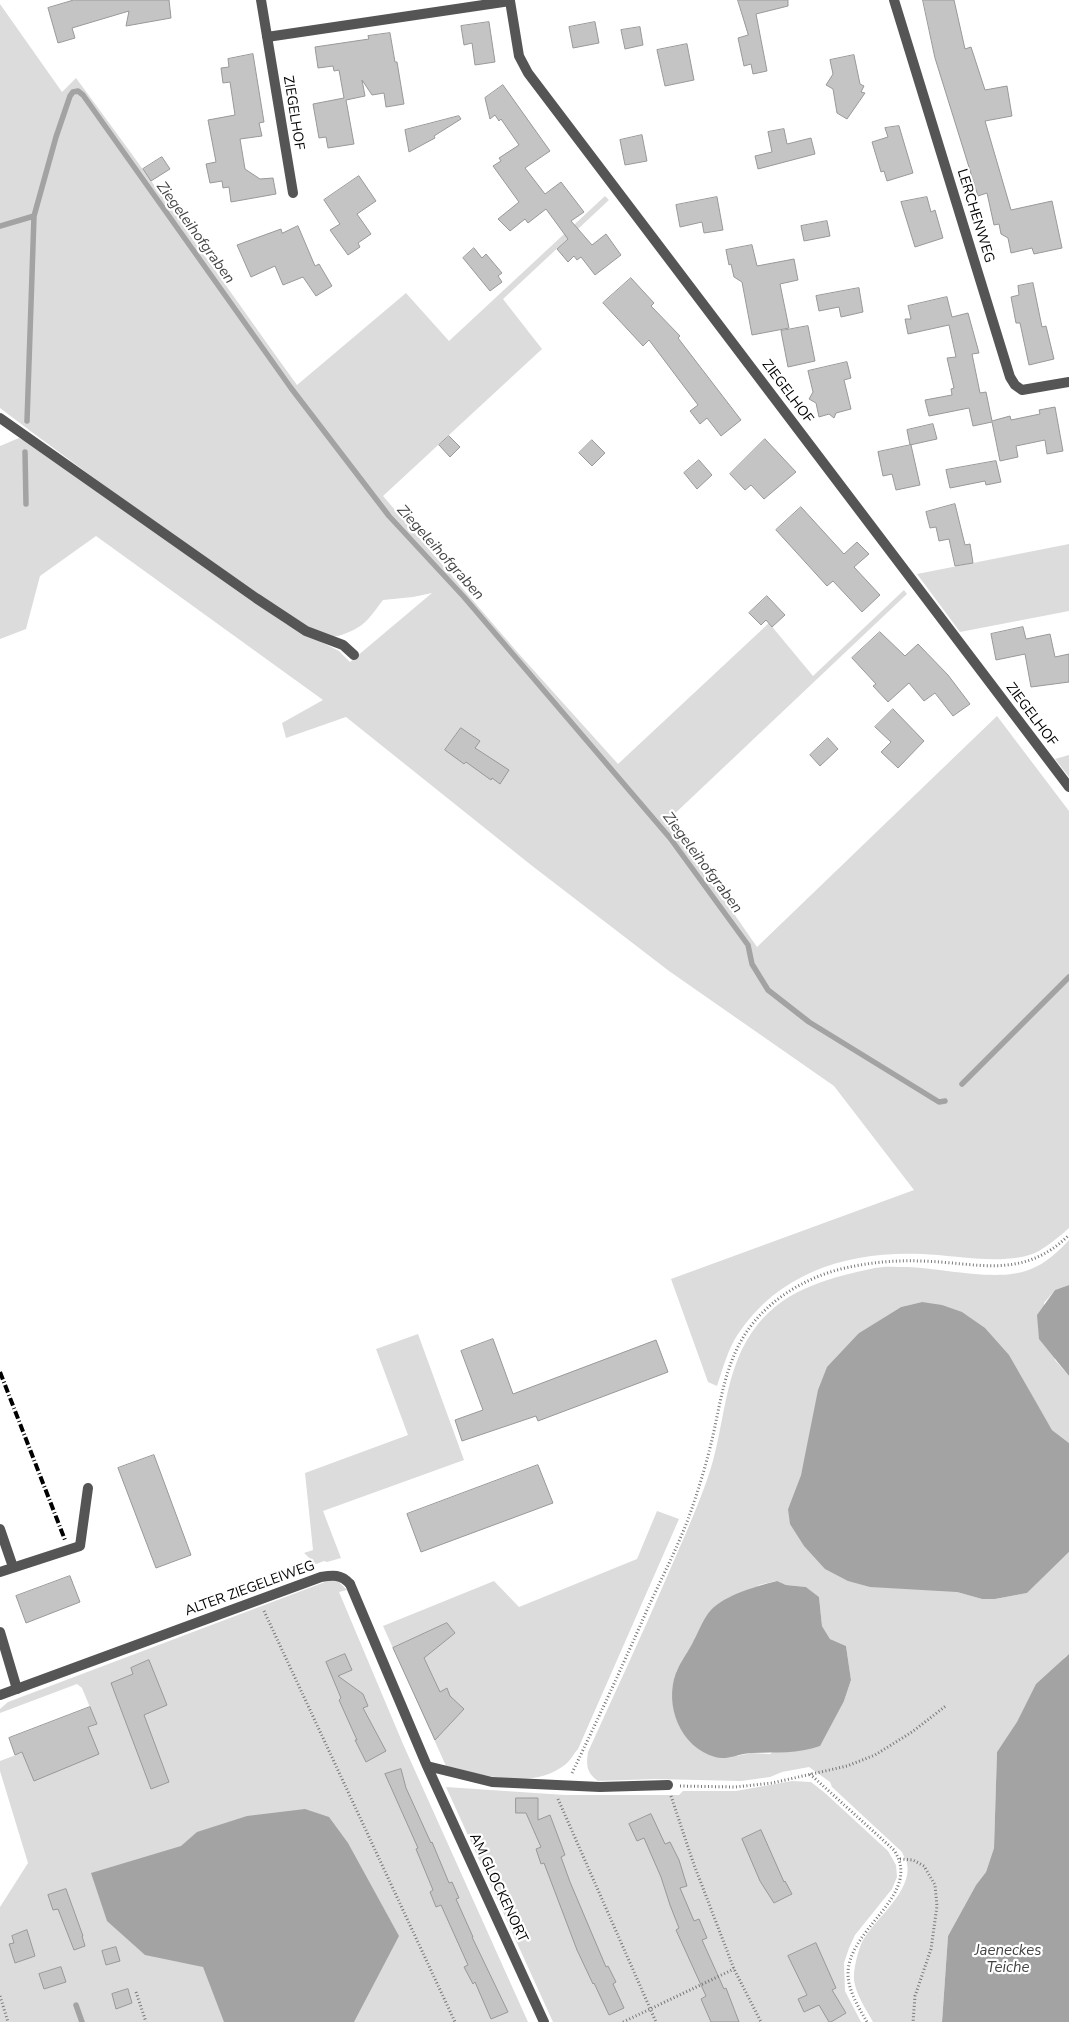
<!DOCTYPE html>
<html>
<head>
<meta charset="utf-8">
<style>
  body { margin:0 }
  canvas { display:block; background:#fff }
</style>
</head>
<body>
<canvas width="1069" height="2022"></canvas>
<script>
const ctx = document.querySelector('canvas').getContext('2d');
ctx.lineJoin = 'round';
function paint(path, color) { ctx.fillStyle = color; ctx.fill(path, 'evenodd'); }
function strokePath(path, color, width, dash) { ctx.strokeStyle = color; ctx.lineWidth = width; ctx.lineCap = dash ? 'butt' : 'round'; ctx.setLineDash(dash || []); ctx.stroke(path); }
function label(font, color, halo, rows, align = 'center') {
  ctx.font = font + ' "Nunito Sans",sans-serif'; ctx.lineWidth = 4.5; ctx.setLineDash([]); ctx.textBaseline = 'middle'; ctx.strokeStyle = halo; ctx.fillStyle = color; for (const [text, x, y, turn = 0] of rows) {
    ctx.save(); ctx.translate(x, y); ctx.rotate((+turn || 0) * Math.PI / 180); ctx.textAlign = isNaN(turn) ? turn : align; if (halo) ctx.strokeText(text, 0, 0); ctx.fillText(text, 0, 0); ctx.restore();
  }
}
const green = new Path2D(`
  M0 4 62 92 76 78C151 179 223 282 297 385L406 293 449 341 605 196 609 200 503 299 542 349 383 496 519 654 618 764 769 623 813 676 904 590 907 594 668 820 696 854 712 882 757 947 997 716 1069 811V1228C1060 1236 1049 1245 1039 1251 1008 1267 955 1255 922 1254 850 1251 780 1271 738 1334 728 1349 723 1368 717 1386L708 1382 671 1279 914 1190 834 1086 669 971 531 865 346 717 286 738 282 723 323 700 96 536 40 576 26 629 0 639V446L19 438 29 443 286 624 339 651 350 662 432 593 413 597 383 600C369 618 366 626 344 634 340 636 334 637 329 636 309 632 268 600 249 587 164 530 82 470 0 408Z
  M1069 544V611L960 632 917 574Z
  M1069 755V777L1055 759Z
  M1069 1240V1285L1055 1290 1044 1303 1055 1360 1069 1376V1443L1052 1430 1039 1408 922 1302 901 1307 859 1333 807 1449 801 1475 788 1509 957 1592 982 1599H995L1027 1593 1069 1552V1654L1065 1657 997 1752 994 1848 986 1872 976 1885 948 1936 942 2022H873C866 2009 856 1995 854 1980 853 1970 858 1951 862 1942 874 1919 913 1892 907 1863 906 1859 903 1855 902 1852L832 1787 830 1782 809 1767 782 1772 770 1777 741 1781 655 1779 598 1781C587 1773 586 1766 588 1752 615 1692 643 1633 669 1572 682 1542 696 1511 707 1480 726 1428 722 1368 758 1324 787 1288 832 1277 875 1268 886 1266 897 1267 907 1267 942 1268 1000 1283 1031 1269 1046 1263 1058 1252 1069 1240ZM776 1581 786 1585 806 1587 819 1597 822 1626 830 1639 846 1646 851 1680 844 1701 770 1754 751 1753 737 1756 676 1672 685 1657 759 1585Z
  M418 1334 464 1460 323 1511 341 1558 327 1562 324 1561 316 1564 304 1553 313 1550 305 1473 408 1435 376 1349Z
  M657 1511 679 1519 578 1749C574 1753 571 1760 566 1764 533 1791 482 1775 446 1766L383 1626 494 1581 519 1607 637 1559Z
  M333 1579 338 1581 347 1590 339 1592 403 1744 528 2022H0V1907L28 1863 0 1771V1761L97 1724 82 1688 77 1684 0 1713V1709L8 1702Z
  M792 1781 811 1782 825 1793 888 1851 896 1865 897 1877 892 1889 855 1935 849 1948 844 1963 845 1991 861 2022H553L446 1787 565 1795H679L683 1791H736Z`);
const water = new Path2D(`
  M1069 1285V1376L1039 1339 1037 1315 1055 1290Z
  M922 1302 942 1305 962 1312 985 1328 1009 1355 1052 1430 1069 1443V1552L1027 1593 995 1599H982L957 1592 870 1587 848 1581 825 1569 804 1546 790 1524 788 1509 801 1475 818 1390 827 1367 859 1333 901 1307Z
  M777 1581 786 1585 806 1587 819 1597 822 1626 830 1639 846 1646 851 1680 844 1701 820 1746C798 1754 776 1752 752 1753 741 1753 726 1761 715 1757 680 1747 664 1705 676 1673 680 1662 689 1651 694 1640 699 1631 704 1617 711 1610 725 1595 757 1586 777 1581Z
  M1069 1654V2022H942L948 1936 976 1885 986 1872 994 1848 997 1752 1017 1722 1036 1684Z
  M305 1809 329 1817 348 1843 399 1936 354 2022H224L203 1967 145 1955 107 1921 91 1873 181 1846 197 1832 247 1816Z`);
const stream = new Path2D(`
  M0 226 34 216 56 137 70 96 73 92 78 91 83 95 291 388 389 516 464 597 670 838 748 945 752 964 768 990 809 1022 939 1102 945 1101
  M27 421 34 216
  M25 452 26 504
  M962 1084 1069 977
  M76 2005 82 2022`);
const building = new Path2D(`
  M74 0H169L171 18 126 26 129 11 72 28 75 38 58 43 48 8Z
  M738 0H788V6L756 14 767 71 753 74 751 64 744 66 738 38 748 35Z
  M923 0H954L965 49 971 47 985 90 1007 86 1012 116 985 121 1011 210 1052 201 1062 248 1034 254 1032 248 1011 253 1008 238 1001 234 999 224 994 225 987 193 978 196 935 58Z
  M489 22 495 62 475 65 472 43 464 45 461 26Z
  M595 22 599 43 573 48 569 27Z
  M640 27 643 45 625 49 621 30Z
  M390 33 395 62H397L404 104 386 107 384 93 372 95 362 80 365 96 346 100 354 144 328 148 326 137 319 138 313 104 344 98 339 70 334 71 333 66 318 68 315 47 369 39 368 36Z
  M687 44 694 80 665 86 657 50Z
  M253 54 264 122 259 123 262 136 240 139 245 169 260 179 273 178 276 194 231 202 229 187 223 188 222 181 210 183 206 164 216 162 208 120 235 115 230 82 223 83 221 68 229 67 228 59Z
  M854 55 860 84 864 86 861 92 865 93 847 119 837 113 833 89 826 85 833 74 830 60Z
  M503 85 550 151 525 168 545 194 561 182 584 212 571 221 592 245 606 234 621 255 595 275 581 257 577 260 574 256 568 262 557 249 568 239 546 209 528 223 525 219 510 231 498 219 519 202 493 166 501 161 499 158 519 145 501 119 499 121 495 115 490 119 485 98Z
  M459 116 461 119 434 136 435 138 409 152 405 130Z
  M899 126 913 173 887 181 884 171 881 172 872 142 888 137 885 128Z
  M784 129 787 144 811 138 815 154 758 169 755 156 772 152 768 132Z
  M642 135 647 161 625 165 620 140Z
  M162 157 170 169 151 181 143 169Z
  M359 176 376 201 357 214 371 234 358 243 360 247 348 255 330 230 340 224 324 200Z
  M717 197 723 230 704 233 702 222 680 227 676 205Z
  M927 197 931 212 935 210 943 238 915 247 901 202Z
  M827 221 830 236 804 241 801 226Z
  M298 226 315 266 319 264 332 286 316 296 303 277 283 285 275 266 251 277 237 245 281 229 282 233Z
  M752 245 757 266 794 259 798 280 780 284 789 328 752 335 742 282 734 277 731 264 729 265 726 250Z
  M474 248 482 258 486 254 502 273 498 276 502 282 490 291 463 258Z
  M631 278 654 303 651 306 680 336 678 338 741 420 721 436 707 418 700 424 690 411 698 405 649 340 643 346 603 303Z
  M1033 283 1042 327 1046 326 1054 359 1029 365 1020 323H1016L1011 297 1019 295 1018 286Z
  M859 288 863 312 841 317 839 307 819 311 816 296Z
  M947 297 952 317 968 313 979 353 972 354 980 393 986 392 992 421 1010 416 1011 420 1040 414 1039 410 1055 407 1063 451 1047 454 1045 440 1016 446 1018 457 1000 461 992 422 973 426 969 408 929 416 925 400 952 395 951 389 954 388 947 358 956 357 949 325 908 334 905 319H911L908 306Z
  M808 326 815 361 788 367 781 331Z
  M847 362 851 378 844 380 851 409 836 413 834 418 829 414 819 417 816 403 809 399 813 392 808 371Z
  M933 424 937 439 910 445 907 430Z
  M449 436 460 447 450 457 439 445Z
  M765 439 796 472 764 499 751 485 745 490 730 474Z
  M592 440 605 453 592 466 579 453Z
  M911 445 920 485 896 490 892 474 883 476 878 452Z
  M699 460 712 475 697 489 684 473Z
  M996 461 1001 482 986 485 985 481 950 488 946 470Z
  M955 504 965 545 970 544 973 563 955 566 949 539 939 541 936 527 930 528 926 512Z
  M801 507 844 554 857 542 869 554 854 567 880 595 862 612 833 581 827 586 776 530Z
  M767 596 785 615 772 627 766 620 761 625 749 613Z
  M1023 627 1026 639 1050 634 1055 657 1069 654V682L1031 687 1025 654 996 660 991 634Z
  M880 632 905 656 918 644 948 675 970 704 953 716 935 693 924 701 909 683 888 702 873 686 876 684 852 658Z
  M893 709 924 741 898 768 881 752 891 742 875 727Z
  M461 728 480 741 475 748 509 770 500 784 492 778 491 780 466 762 464 764 445 750Z
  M828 738 838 749 820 766 810 755Z
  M493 1339 513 1394 656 1340 668 1372 538 1421 536 1416 462 1441 455 1420 483 1410 461 1351Z
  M154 1455 191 1555 156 1568 118 1468Z
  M538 1465 553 1503 421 1552 407 1514Z
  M70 1576 80 1602 26 1623 16 1596Z
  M447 1623 455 1633 424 1658 440 1692 447 1688 450 1696 464 1709 435 1740 393 1648Z
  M345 1654 352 1670 338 1676 363 1694 368 1706 363 1708 386 1751 366 1762 355 1740H357L339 1700 341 1698 326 1662Z
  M149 1660 167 1705 144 1715 169 1782 151 1789 111 1683 133 1674 131 1668Z
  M90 1707 97 1724 88 1727 99 1754 34 1781 22 1752 15 1755 9 1738Z
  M401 1769 406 1788 431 1843 432 1842 449 1883 452 1882 459 1898 456 1899 473 1937H472L508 2012 491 2019 475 1982 473 1984 464 1967 468 1965 441 1905 436 1907 430 1892 433 1890 416 1849 418 1848 385 1774Z
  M516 1798H538V1820L550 1815 565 1855 561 1857 570 1882 606 1967 608 1966 616 1982 613 1984 624 2008 609 2015 594 1983 593 1984 577 1950 544 1863 541 1864 536 1849 541 1847 526 1813H516Z
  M651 1814 665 1844 670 1842 679 1860 687 1886 680 1888 694 1921 699 1919 707 1938 702 1940 724 1989 726 1988 739 2022H711L701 1999 706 1996 676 1930 679 1928 670 1905 661 1877 644 1838 637 1841 629 1824Z
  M761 1830 784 1882 785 1881 792 1894 774 1903 760 1881 742 1839Z
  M66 1889 83 1936H82L85 1946 74 1950 58 1909 53 1910 48 1895Z
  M27 1930 35 1956 15 1963 9 1944 14 1943 12 1936Z
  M816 1943 836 1988 832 1990 846 2013 831 2022H829L819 2005 804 2012 798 1999 807 1995 788 1956Z
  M116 1947 120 1961 106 1965 102 1951Z
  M61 1967 66 1982 44 1989 39 1974Z
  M128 1989 132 2003 116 2009 112 1994Z`);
const path = new Path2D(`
  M264 1611 455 2022
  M572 1773C598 1719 623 1665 647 1610 662 1577 679 1545 691 1511 700 1485 708 1458 714 1431 721 1398 726 1365 744 1336 764 1303 801 1280 837 1270 864 1263 892 1260 920 1261 977 1262 1022 1281 1069 1235
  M810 1774 894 1850C924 1896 846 1928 848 1976 849 1992 859 2008 867 2022
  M680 1786 735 1787 772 1783 847 1766 875 1755 912 1732 947 1705
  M671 1796 693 1862 734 1969 761 2022
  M558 1799 656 2022
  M900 1859 913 1860 924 1866 935 1885 937 1906 931 1949 915 1996 913 2022
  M136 1992 146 2022
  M0 1996 8 2022
  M623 2022 734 1969`);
const lane = new Path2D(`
  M0 418 256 598 306 631 343 645 354 655
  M0 1529 13 1567
  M0 1572 80 1546 88 1488
  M350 1584 427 1766 544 2022
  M0 1632 17 1689
  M427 1766 492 1782 600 1787 668 1785`);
const street = new Path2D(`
  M261 0 293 193
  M894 0 1010 377 1015 385 1022 390 1069 382
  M267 37 510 1 519 56 528 73 1069 787
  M0 1695 321 1577C333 1575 341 1574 350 1584`);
const rail = new Path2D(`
  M0 1372 65 1540`);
const streetNames = [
  ["ZIEGELHOF",293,113,81],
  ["LERCHENWEG",975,216,73],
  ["ZIEGELHOF",787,392,53],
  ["ZIEGELHOF",1031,715,53],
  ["ALTER ZIEGELEIWEG",250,1589,-20],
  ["AM GLOCKENORT",498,1888,65]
];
const waterNames = [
  ["Ziegeleihofgraben",195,233,54],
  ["Ziegeleihofgraben",440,553,48],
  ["Ziegeleihofgraben",702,863,53],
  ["Jaeneckes",1008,1951],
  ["Teiche",1008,1968]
];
paint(green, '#dcdcdc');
paint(water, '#a3a3a3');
strokePath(stream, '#a3a3a3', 5.5);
paint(building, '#c4c4c4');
strokePath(building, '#999', 1);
strokePath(path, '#777', 3, [1, 2.5]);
strokePath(lane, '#555', 10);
strokePath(street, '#555', 10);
strokePath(rail, '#000', 4, [8, 2.5, 1, 2.5]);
label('14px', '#000', '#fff', streetNames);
label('italic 15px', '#444', '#fff', waterNames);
</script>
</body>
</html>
